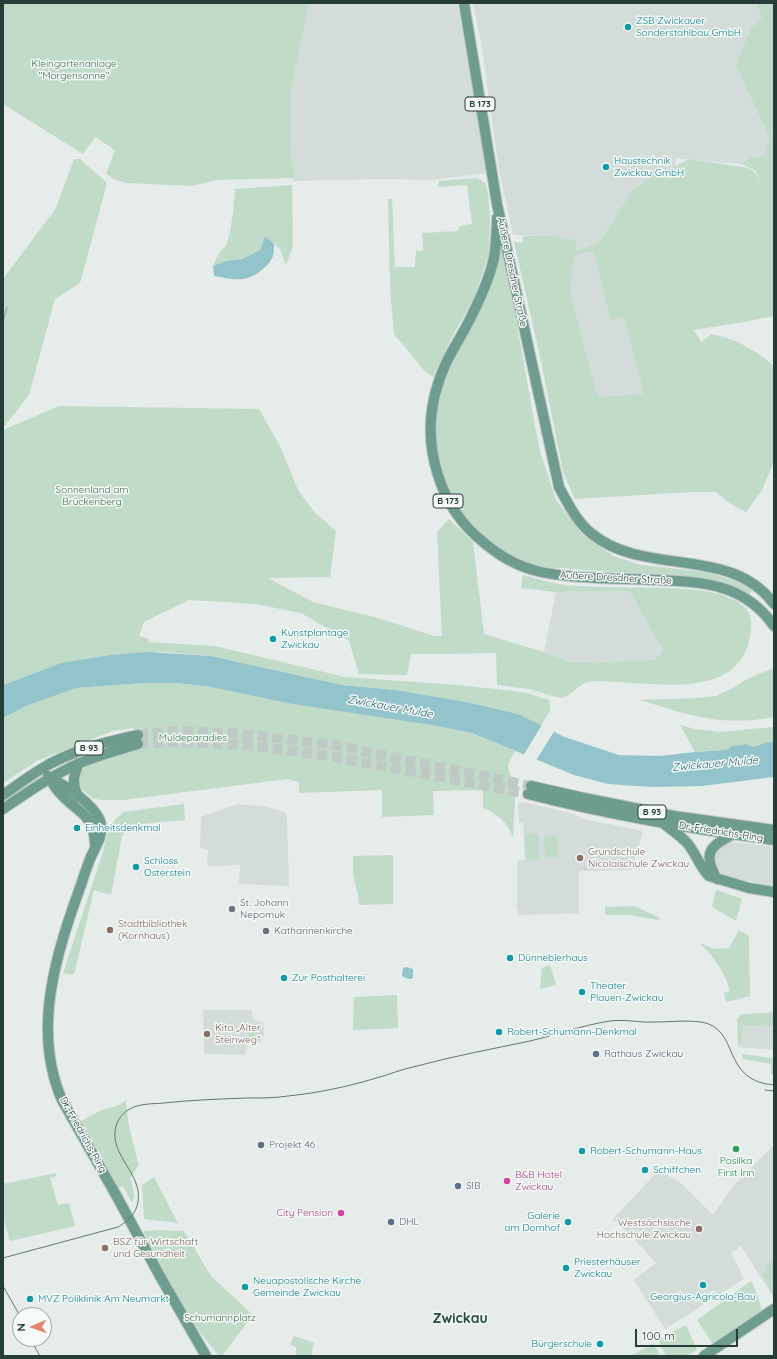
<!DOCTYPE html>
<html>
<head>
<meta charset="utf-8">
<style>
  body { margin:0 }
  #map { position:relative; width:777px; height:1359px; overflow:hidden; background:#e5ece9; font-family:Quicksand,sans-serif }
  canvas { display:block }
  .frame { position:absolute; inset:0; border:4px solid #263c36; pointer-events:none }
  .north { position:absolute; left:12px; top:1307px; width:40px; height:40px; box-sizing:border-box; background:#f5f9f7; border:1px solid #a2adaa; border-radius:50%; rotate:268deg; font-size:11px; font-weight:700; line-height:16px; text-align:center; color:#263c36 }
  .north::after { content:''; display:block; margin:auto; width:14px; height:18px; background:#e3886c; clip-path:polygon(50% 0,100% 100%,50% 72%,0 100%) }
  .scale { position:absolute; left:635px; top:1329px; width:103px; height:18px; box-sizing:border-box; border:2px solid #263c36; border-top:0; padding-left:5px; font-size:12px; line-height:14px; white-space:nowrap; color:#263c36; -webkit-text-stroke:3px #f5f9f7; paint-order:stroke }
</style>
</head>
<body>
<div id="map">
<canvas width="777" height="1359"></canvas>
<div class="frame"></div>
<div class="north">N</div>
<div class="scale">100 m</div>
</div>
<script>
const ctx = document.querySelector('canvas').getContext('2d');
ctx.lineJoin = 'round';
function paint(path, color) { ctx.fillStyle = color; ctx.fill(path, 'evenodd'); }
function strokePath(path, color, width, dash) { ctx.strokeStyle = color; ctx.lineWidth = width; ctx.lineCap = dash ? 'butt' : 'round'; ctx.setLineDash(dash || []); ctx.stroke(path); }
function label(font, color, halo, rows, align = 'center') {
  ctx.font = font + ' Quicksand,sans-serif'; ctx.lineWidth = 3; ctx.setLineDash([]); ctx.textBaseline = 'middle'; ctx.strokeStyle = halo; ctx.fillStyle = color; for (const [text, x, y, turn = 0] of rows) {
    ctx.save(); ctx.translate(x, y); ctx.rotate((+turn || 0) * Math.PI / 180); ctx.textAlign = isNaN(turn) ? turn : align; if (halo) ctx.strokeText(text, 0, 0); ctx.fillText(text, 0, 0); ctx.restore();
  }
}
const built = new Path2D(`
  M309 3H457L488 173 431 180 382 179 292 181 294 178 290 140V94Z
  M473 3H756L762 17 750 29 736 65 769 137 765 155 762 158 750 156 742 164 715 162 675 158 676 166 655 173 632 191 603 236 597 243 576 251 577 240 553 236 513 235 499 170 481 41Z
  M594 251 610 320 624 317 644 394 598 397 570 293 574 255Z
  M630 591 663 649 654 660 571 663 544 652 556 592Z
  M523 802 571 813 583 819 643 831 632 870 579 871V913L519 915 517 906V861L525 860 523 823H519L518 804Z
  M237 804 268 807 286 813 287 819 289 886 239 884 240 865 207 866 208 850 200 848 201 817Z
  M733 842 774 847V886L732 878 722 873 717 867 715 859 718 850 723 845Z
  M203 1010H251L253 1019 263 1023 264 1033 260 1043H247L245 1055 204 1054Z
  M774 1013V1050L739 1047 737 1021 741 1014Z
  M774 1145V1298L741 1246 731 1253 744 1279 665 1329 634 1280 656 1263 634 1239 613 1219 659 1170 682 1184 713 1215 734 1185Z`);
const green = new Path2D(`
  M3 3H309L290 94V140L294 178 216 180 192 186 126 183 116 180 106 174 115 150 95 137 83 154 3 104Z
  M756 3H774V316L743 322 694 330 701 342 712 334 736 341 759 354 774 366V462L762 490 746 512 729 503 716 492H691L575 499 563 472 541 361 514 242 523 243V236H553L577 240 576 251 597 243 603 236 632 191 655 173 676 166 689 159 748 168 756 173 763 188 756 171 742 164 750 156 761 158 765 155 769 137 736 65 750 29 762 17ZM594 251 610 320 624 317 644 394 598 397 570 293 574 255Z
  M74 159H80L106 182V187L80 283 55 299 29 395 3 428V279L56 208Z
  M476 178 481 180 485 183 488 193 490 219 489 255 474 298 454 333 433 377 424 370 394 334 390 288 388 199H392L395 267H415L416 251 423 250 422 233 458 231 460 226 472 224 467 185 439 187 438 186 439 181Z
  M292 185 293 246 286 265 280 249 265 236 260 250 242 259 226 261 213 266 219 253 226 246 230 232 233 213 235 189Z
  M504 252 539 448 556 500 582 534 613 556 641 565 707 572 742 583 753 589 749 595 692 578 545 567 525 562 508 553 483 536 462 513 450 495 441 474 434 428 437 402 445 377 499 253Z
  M59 406 259 409 280 446 298 490 315 513 336 531 330 577 268 578 313 602 374 617 435 636H442L437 532 449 519 473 542 484 634 544 652 571 663 654 660 663 650 630 591 556 592 521 588 523 575C536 578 550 583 564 585 596 588 631 587 664 588 686 589 711 589 732 599 745 605 753 613 751 629 745 699 665 684 616 682 607 682 597 680 588 682 578 684 572 697 560 698L529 689 497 685 496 653 451 654H411L407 675 359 674 349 641 301 613 256 604 189 600 144 622 139 636 149 639 148 642 215 646 345 677 457 685 514 691 530 694 549 700C553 711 547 716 541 725L518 714 466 702 396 690 342 685 211 656 165 652 110 655 61 663 3 685V430Z
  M773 660 774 717C758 720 738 722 721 720 695 718 664 707 639 700L698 698 716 696 731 689 747 679 773 668Z
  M144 683H177L211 687 432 725 472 733 515 751 508 765 515 798 513 837C507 822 498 814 483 808V790L433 791 434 815 382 817V790L299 793V782L287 779 123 800H102L94 799 82 790 79 783 80 772C91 761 121 751 137 750L139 746 137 732 133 728 113 731 37 761 3 783V718L26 706 76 688Z
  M680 725 695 729 722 732 774 727V742H768L753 747 746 744 733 746 726 750 695 752Z
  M184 804 185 820 131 825 122 836 111 895 94 890 74 975 63 973 104 849 105 842 111 824 123 812Z
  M525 834H539V860L526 861Z
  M557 836 558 857 545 858 544 837Z
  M393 855V904L359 905 358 896 353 874V856Z
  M716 890 742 899 736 921 712 907Z
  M634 906 639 908 660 918 659 920 628 915H605V907Z
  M739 930 749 936 750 996 726 1002 724 993 730 991C725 972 713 955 699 943L715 949 729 948Z
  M550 965 556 985 540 989 542 968Z
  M397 995 398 1028 353 1030 354 997Z
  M774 1012V1026L742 1025V1044L738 1045 737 1019 742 1015Z
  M261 1027 260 1040 248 1041V1028Z
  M742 1054 774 1058V1075H771V1064L743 1059Z
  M126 1100C127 1122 133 1144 139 1165L130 1178C132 1186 136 1195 132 1203L123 1186 119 1188 81 1121 102 1110 117 1106Z
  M56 1173V1176L50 1178 58 1205 69 1203 75 1226 10 1241 3 1217V1184Z
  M154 1177 178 1223 144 1219 142 1185Z
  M157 1230 184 1231 211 1276 253 1315 222 1356H219L188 1317 143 1231Z
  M774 1260V1299L763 1274 767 1270 765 1266Z
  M751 1281 757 1294 762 1310 712 1343 697 1320Z
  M686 1325 697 1350 686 1356H666L658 1340Z
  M294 1336 314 1343 311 1356 300 1355 299 1356 295 1353 297 1348 290 1344Z
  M654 1343 660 1356H631Z`);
const water = new Path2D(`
  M265 236 274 244C274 248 274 253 273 256 271 261 267 266 263 269 247 283 234 280 214 276L213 266 226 261 242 259 260 250Z
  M148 652 211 656 342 685 396 690 466 702 518 714 541 725 562 736 619 755 660 756 695 752 726 750 732 746 746 744 753 747 768 742H774V777L702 786 651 787 608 784 574 775 472 733 432 725 293 704 211 687 177 683H144L76 688 26 706 3 718V685L61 663 110 655Z
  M407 967 413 969V978C409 980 406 978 402 976L403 968Z`);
const pier = new Path2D(`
  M543 723 555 730 535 762 523 756Z`);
const stream = new Path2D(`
  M3 322 7 308`);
const majorTunnel = new Path2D(`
  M138 735 172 731 234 733 335 745 531 786
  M138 744 171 742 245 745 336 757 528 794`);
const major = new Path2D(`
  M464 3 497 204 559 487C568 504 577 522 592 534 645 577 731 545 774 604
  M497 218C497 229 496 240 495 252 492 273 482 295 472 315 465 330 456 344 448 359 430 396 425 435 438 475 446 501 461 524 482 541 498 555 517 566 537 571 557 576 577 577 597 578 617 579 638 579 658 580 704 582 745 584 774 626
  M48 776C52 781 54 787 59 792 76 812 94 813 95 844
  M49 778C65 784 99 808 101 825 103 837 94 849 90 859 87 867 84 875 82 882 57 951 31 1029 62 1100L116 1195 161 1278 206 1356
  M531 786 584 798 674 816 774 830
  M528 794C609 815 691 829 774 840
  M3 795C16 786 28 777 41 769 70 751 105 742 138 735
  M78 797C72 782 73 777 79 763
  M3 809C28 792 52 775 80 763 99 755 118 750 138 744
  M664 824C672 830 681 836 688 844 696 854 700 867 709 876L749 888 774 892
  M717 879C702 854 710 845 734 834
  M704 1356 774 1309`);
const tram = new Path2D(`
  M765 1090 774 1091
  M3 1258 118 1227C128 1221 136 1214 138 1202 143 1173 108 1155 116 1126 118 1119 123 1113 128 1110 139 1103 153 1104 164 1103 192 1100 219 1099 247 1098 261 1098 275 1098 288 1096 317 1093 346 1087 373 1079 388 1075 402 1069 417 1066 454 1056 492 1049 530 1041 556 1035 583 1025 610 1021 627 1019 640 1023 655 1022 670 1022 686 1020 701 1022 741 1028 720 1081 774 1085
  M3 1286 20 1316
  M30 1339 40 1356`);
const markers = [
  [628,27,4,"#0f9aa8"],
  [606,167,4,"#0f9aa8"],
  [273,639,4,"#0f9aa8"],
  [77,828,4,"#0f9aa8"],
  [580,858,4,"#8d6e63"],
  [136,867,4,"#0f9aa8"],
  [232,909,4,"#6b7280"],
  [110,930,4,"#8d6e63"],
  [266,931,4,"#6b7280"],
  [510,958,4,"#0f9aa8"],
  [284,978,4,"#0f9aa8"],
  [582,992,4,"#0f9aa8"],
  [499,1032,4,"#0f9aa8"],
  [207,1034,4,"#8d6e63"],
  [596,1054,4,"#5c6f8a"],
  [261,1145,4,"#5c6f8a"],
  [736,1149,4,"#2e9e5b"],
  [582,1151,4,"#0f9aa8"],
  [645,1170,4,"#0f9aa8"],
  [507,1181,4,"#d1479c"],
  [458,1186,4,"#5c6f8a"],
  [341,1213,4,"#d1479c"],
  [391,1222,4,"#5c6f8a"],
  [568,1222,4,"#0f9aa8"],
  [699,1229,4,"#8d6e63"],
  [105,1248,4,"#8d6e63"],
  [566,1268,4,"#0f9aa8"],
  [703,1285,4,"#0f9aa8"],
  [245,1287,4,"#0f9aa8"],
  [30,1299,4,"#0f9aa8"],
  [600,1344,4,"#0f9aa8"]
];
const shields = [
  [480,104,30],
  [448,501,30],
  [89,748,28],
  [652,812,28]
];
const shieldNames = [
  ["B 173",480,104],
  ["B 173",448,501],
  ["B 93",89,748],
  ["B 93",652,812]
];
const cultureNames = [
  ["ZSB Zwickauer",636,21],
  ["Sonderstahlbau GmbH",636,33],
  ["Haustechnik",614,161],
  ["Zwickau GmbH",614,173],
  ["Kunstplantage",281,633],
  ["Zwickau",281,645],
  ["Einheitsdenkmal",85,828],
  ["Schloss",144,861],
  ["Osterstein",144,873],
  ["Dünnebierhaus",518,958],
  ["Zur Posthalterei",292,978],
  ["Theater",590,986],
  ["Plauen-Zwickau",590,998],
  ["Robert-Schumann-Denkmal",507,1032],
  ["Robert-Schumann-Haus",590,1151],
  ["Schiffchen",653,1170],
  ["Galerie",560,1216,"right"],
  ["am Domhof",560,1228,"right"],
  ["Priesterhäuser",574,1262],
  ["Zwickau",574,1274],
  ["Neuapostolische Kirche",253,1281],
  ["Gemeinde Zwickau",253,1293],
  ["Georgius-Agricola-Bau",703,1297,"center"],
  ["MVZ Poliklinik Am Neumarkt",38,1299],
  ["Bürgerschule",592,1344,"right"]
];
const parkNames = [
  ["Kleingartenanlage",74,64],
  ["\"Morgensonne\"",74,76],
  ["Sonnenland am",92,490],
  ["Brückenberg",92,502],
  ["Muldeparadies",193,738],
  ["Schumannplatz",220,1318]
];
const streetNames = [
  ["Äußere Dresdner Straße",512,272,78],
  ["Äußere Dresdner Straße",616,578,3],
  ["Dr.-Friedrichs-Ring",721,832,9],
  ["Dr.-Friedrichs-Ring",83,1135,61]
];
const educationNames = [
  ["Grundschule",588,852],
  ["Nicolaischule Zwickau",588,864],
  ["Stadtbibliothek",118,924],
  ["(Kornhaus)",118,936],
  ["Kita „Alter",215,1028],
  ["Steinweg“",215,1040],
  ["Westsächsische",691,1223,"right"],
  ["Hochschule Zwickau",691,1235,"right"],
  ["BSZ für Wirtschaft",113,1242],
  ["und Gesundheit",113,1254]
];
const worshipNames = [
  ["St. Johann",240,903],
  ["Nepomuk",240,915],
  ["Katharinenkirche",274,931]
];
const serviceNames = [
  ["Rathaus Zwickau",604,1054],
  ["Projekt 46",269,1145],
  ["SIB",466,1186],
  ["DHL",399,1222]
];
const leisureNames = [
  ["Posilka",736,1161],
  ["First Inn",736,1173]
];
const hotelNames = [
  ["B&B Hotel",515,1175],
  ["Zwickau",515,1187],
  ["City Pension",333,1213,"right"]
];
const waterNames = [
  ["Zwickauer Mulde",390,707,10],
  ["Zwickauer Mulde",715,764,-5]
];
const districtNames = [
  ["Zwickau",460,1319]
];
paint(built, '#d3dcd8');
paint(green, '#c0dbc7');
paint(water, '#93c3cb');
paint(pier, '#e5ece9');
strokePath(stream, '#93c3cb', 2);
strokePath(majorTunnel, '#bfc9c5', 10, [10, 5]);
strokePath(major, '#c2c8c7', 12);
strokePath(major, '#6e9d90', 10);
strokePath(tram, '#617871', 1);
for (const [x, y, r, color] of markers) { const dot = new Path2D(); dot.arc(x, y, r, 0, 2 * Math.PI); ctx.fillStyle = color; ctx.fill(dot); strokePath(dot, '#f5f9f7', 1.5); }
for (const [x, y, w] of shields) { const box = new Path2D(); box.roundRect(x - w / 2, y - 7, w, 14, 3); ctx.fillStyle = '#f5f9f7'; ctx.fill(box); strokePath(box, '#263c36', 1); }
label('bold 9px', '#263c36', null, shieldNames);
label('10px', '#0d838f', '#f5f9f7', cultureNames, 'left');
label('10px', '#346f4a', '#f5f9f7', parkNames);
label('10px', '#263c36', '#f5f9f7', streetNames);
label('10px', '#785e54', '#f5f9f7', educationNames, 'left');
label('10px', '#5b616d', '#f5f9f7', worshipNames, 'left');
label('10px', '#4e5e75', '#f5f9f7', serviceNames, 'left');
label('10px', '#27864d', '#f5f9f7', leisureNames);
label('10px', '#b23c85', '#f5f9f7', hotelNames, 'left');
label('italic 11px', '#266672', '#f5f9f7', waterNames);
label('bold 14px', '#244c42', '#f5f9f7', districtNames);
</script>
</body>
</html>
